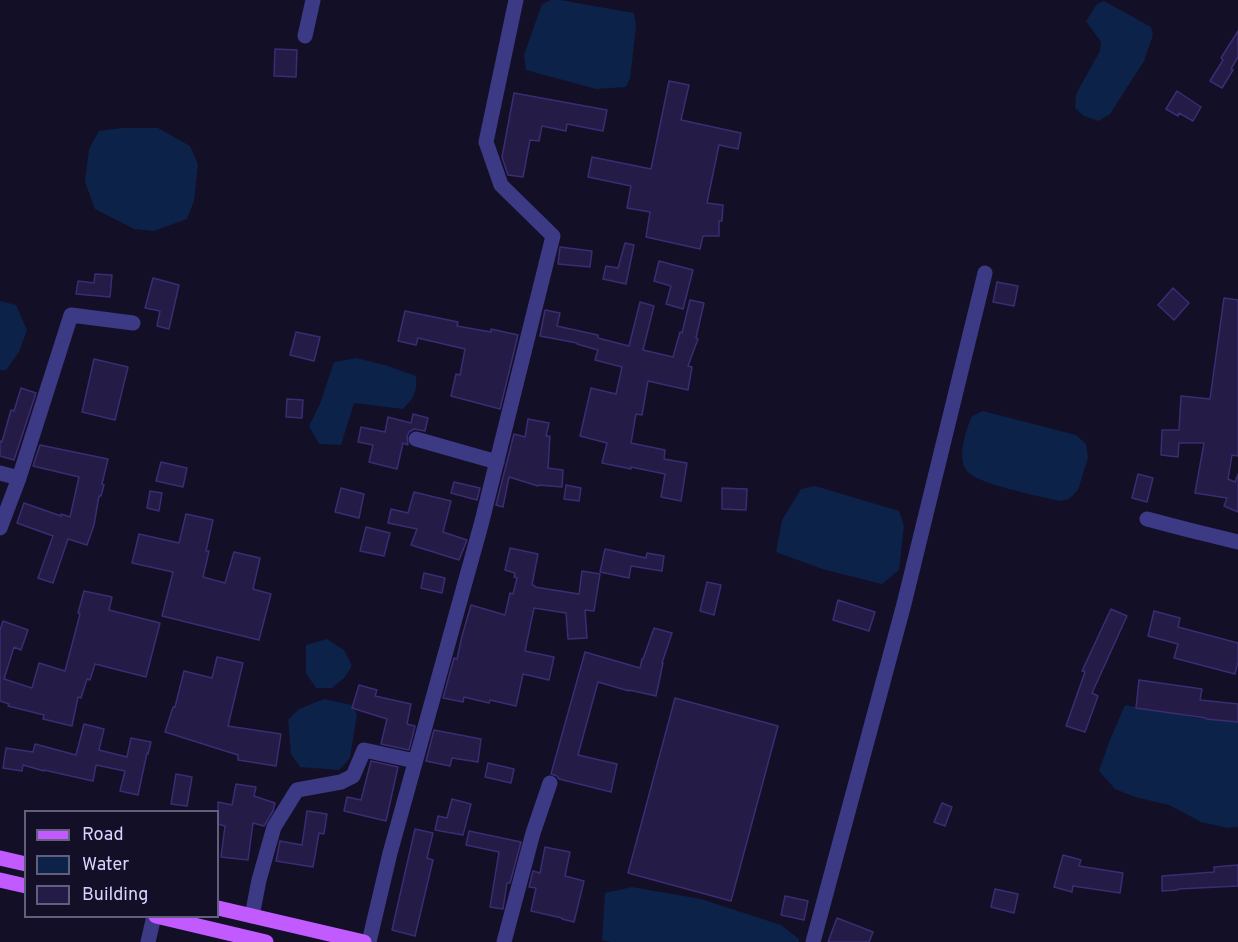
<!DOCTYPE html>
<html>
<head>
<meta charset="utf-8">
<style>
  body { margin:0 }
  #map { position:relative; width:1238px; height:942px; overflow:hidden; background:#130f26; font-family:Overpass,sans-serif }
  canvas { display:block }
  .legend { position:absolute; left:24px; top:810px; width:195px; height:108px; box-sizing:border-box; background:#130f26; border:2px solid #625e7d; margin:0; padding:8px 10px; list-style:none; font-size:18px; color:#d9d4ff }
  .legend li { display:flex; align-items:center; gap:12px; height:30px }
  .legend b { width:30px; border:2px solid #625e7d }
</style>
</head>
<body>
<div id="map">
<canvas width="1238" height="942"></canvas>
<ul class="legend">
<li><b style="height:8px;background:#c25bff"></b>Road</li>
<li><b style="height:16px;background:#0c2248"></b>Water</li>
<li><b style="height:16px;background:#241b47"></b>Building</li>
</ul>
</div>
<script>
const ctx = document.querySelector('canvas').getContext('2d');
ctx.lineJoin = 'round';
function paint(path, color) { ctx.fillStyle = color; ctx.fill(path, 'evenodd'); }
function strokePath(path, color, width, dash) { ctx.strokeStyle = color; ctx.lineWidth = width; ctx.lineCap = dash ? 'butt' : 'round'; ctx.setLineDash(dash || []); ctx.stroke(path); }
const water = new Path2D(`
  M551 0H560L634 13 636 27 630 79 626 87 596 89 526 70 524 55 542 4Z
  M1104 1 1151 27 1153 35 1144 61 1110 114 1099 121 1084 116 1075 108 1076 94 1100 51 1101 42 1086 21 1097 4Z
  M123 128H158L190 146 198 164 194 201 187 219 154 231 134 229 95 209 85 182 89 149 99 131Z
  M0 301 16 305 27 330 19 352 6 370H0Z
  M357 358 388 366 416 376C417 392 415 397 403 409L354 403 341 445 319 444 309 426 320 404 334 362Z
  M983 411 1076 435 1086 444 1088 458 1078 490 1069 499 1059 501C1040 496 975 484 966 470 957 456 966 430 972 416Z
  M815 486 899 511 904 526 899 570 882 584 822 569 776 552 782 520 801 489Z
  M327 639 344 650 352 666 344 678 332 688H316L306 673V645Z
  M324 699 352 705 357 714 350 758 339 770 300 767 291 754 288 720 299 709Z
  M1125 705 1197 718 1238 721V827L1228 828 1201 822 1169 805 1135 797 1115 789 1099 771 1109 742Z
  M632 887 701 899 781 925 799 939V942H611L602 940 605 893Z`);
const building = new Path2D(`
  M1238 31V57L1231 69 1233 70 1222 88 1210 81 1223 60 1221 58Z
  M275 49 297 50 296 77 274 76Z
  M669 81 689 85 681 120 741 133 738 149 719 145 707 203 723 205 722 221H719V236H703L700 249 646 237 650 212 627 208 631 186 588 177 592 157 651 169Z
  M1177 91 1201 107 1193 121 1179 113 1178 116 1166 109Z
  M514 93 607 110 603 131 567 124 566 131 542 126 539 141 530 140 523 177 508 175 502 157Z
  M625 243 634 245 626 284 603 279 606 266 618 268Z
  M560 247 592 251 590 267 558 264Z
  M659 261 693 270 683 309 666 304 671 286 654 281Z
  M95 274 112 275 110 297 76 294 78 281 94 283Z
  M153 278 179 285 169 329 157 326 160 311 145 308Z
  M997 282 1018 286 1014 306 993 302Z
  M1173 288 1189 303 1174 320 1158 305Z
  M1224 298 1238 300V456L1232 455 1228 479 1235 482 1238 474V512L1224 506 1227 498 1195 493 1204 443H1179L1178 457 1161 455 1162 430H1179L1181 396 1210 399Z
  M690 300 704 303 696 338 698 339 688 366 692 367 688 390 648 381 642 415 636 414 631 443 665 450 664 459 687 463 681 501 661 497 665 474 631 467V469L602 463 607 443 580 436 591 388 616 394 622 367 595 360 598 350 577 344V343L540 336 545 310 560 313 557 326 598 335V338L629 346 640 302 654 306 643 350 673 357 680 332 682 333Z
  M405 311 458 322 457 326 491 332V329L518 335 500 409 451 396 456 374 460 375 465 349 418 338 416 345 398 341Z
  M296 332 320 337 314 361 290 355Z
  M94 359 128 367 115 420 82 412Z
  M21 388 36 393 14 460 0 456V441L2 442 11 410 14 411Z
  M287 399 303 400 302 418 286 417Z
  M413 414 428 418 425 431 414 429 409 432 407 437 408 445 403 443 397 469 369 462 373 445 358 442 361 427 385 432 388 417 411 423Z
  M528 419 549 423 546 436H550L548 468 563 470 562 487 539 485 538 486 509 477 503 507 496 505 514 434 525 437Z
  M40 445 108 459 102 484 104 485 101 496H99L94 525 87 545 68 539 53 583 38 578 53 536 17 523 24 503 61 516V514L70 517 79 477 33 466Z
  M161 462 187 468 183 487 156 481Z
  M1138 474 1153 478 1147 502 1132 498Z
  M454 482 480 488 477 500 451 493Z
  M566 485 581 488 579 501 564 499Z
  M341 488 364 494 359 518 335 512Z
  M722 488 747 489 746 510 722 509Z
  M150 491 162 493 159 511 147 508Z
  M414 492 451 501 443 532 467 540 459 560 411 545 417 529 388 523 391 509 408 513Z
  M186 514 213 520 206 551H209L203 577 225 583 234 552 260 558 253 589 271 594 259 640 162 616 173 572 132 563 139 534 179 543Z
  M366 527 390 533 384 556 360 551Z
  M510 548 538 554 532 585 535 586V587L579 594 582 571 600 574 594 611 585 610 587 638 568 639 566 613 534 608 525 651 554 657 549 680 523 674 516 706 490 700 489 703 464 697 463 702 443 698 454 658 457 659 462 636 471 605 505 615 510 593 513 594 517 578 514 577 515 573 505 570Z
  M605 549 646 558 647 553 664 556 662 571 631 566 629 578 600 572Z
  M424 573 445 578 442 593 421 588Z
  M707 582 721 585 714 615 700 611Z
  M84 591 112 597 109 610 160 623 146 677 95 664 90 680 87 679 81 698 78 697 72 726 43 719 44 715 8 706 9 704 0 701V630L3 621 28 630 21 650 14 647 4 679 32 688 39 663 65 671 80 614 78 613Z
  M838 600 875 612 869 631 833 620Z
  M1111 609 1127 616 1092 693 1098 696 1085 732 1066 726 1085 672 1082 671Z
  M1154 611 1180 618 1178 627 1238 643V662L1235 674 1174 658 1178 644 1148 636Z
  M654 628 672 633 662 663H663L656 696 629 690V691L598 682 578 755 617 764 611 792 559 779 557 776 551 774 585 652 640 668 642 659H643Z
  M217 657 243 663 228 726 281 734 276 766 238 760V755L165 732 173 707H175L184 671 212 678Z
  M1139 680 1202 689 1200 700 1238 704V722L1206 719V718L1136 708Z
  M359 685 377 690 375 696 411 704 407 724 415 726 409 750 381 744 387 719 352 708Z
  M675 698 778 726 731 901 628 873Z
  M84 724 104 729 99 750 127 757 131 738 151 742 148 754 147 753 138 795 120 791 125 771 96 765 93 781 44 770V771L23 765 22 771 3 768 6 748 33 752 35 744 76 755Z
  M434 730 481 739 478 762 452 758 450 766 426 761Z
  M371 761 398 767 386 821 344 811 347 797 361 800Z
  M488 763 514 769 511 783 485 777Z
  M176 774 192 777 187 806 171 804Z
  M236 784 256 787 254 796 275 803 273 811 264 826 253 823 248 860 221 857 225 826 218 824V802L232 805Z
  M452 799 471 804 463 835 435 830 438 816 447 818Z
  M942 803 952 807 945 826 934 822Z
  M307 811 327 814 324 834 319 833 313 867 276 861 280 841 302 845Z
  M415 829 433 833 427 858 433 860 415 936 392 930Z
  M469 831 521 842 510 883H507L503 909 490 907 499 852 466 845Z
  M545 847 570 852 565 876 584 881 574 922 562 919V918L531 911 536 888 529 887 533 871 540 873Z
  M1063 855 1081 860 1079 866 1123 873 1120 893 1073 886 1072 892 1054 887Z
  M1238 865V886L1178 889V890L1162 891V876L1214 872V867Z
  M995 889 1018 894 1014 913 991 907Z
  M785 896 808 901 804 920 781 915Z
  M837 918 873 932 869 942H828Z`);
const minor = new Path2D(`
  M305 36 313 0
  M416 439 497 462
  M0 473 19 478
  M1147 519 1189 530 1238 542
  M0 528 19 478 71 315 133 323
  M252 916 259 880 274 827 297 790 341 782 353 776 364 750 415 761
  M148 942 154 916
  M369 942 390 853 481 525 553 236 501 185 486 142 516 0
  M504 942 533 833 550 783
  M813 942 904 604 985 273`);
const primary = new Path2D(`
  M0 858 26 864
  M0 880 26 886
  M218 908 364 942
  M156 916 266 942`);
paint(water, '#0c2248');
paint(building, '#241b47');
strokePath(building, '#3b2d73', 1.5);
strokePath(minor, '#3d3a85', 15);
strokePath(primary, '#c25bff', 15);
</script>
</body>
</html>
